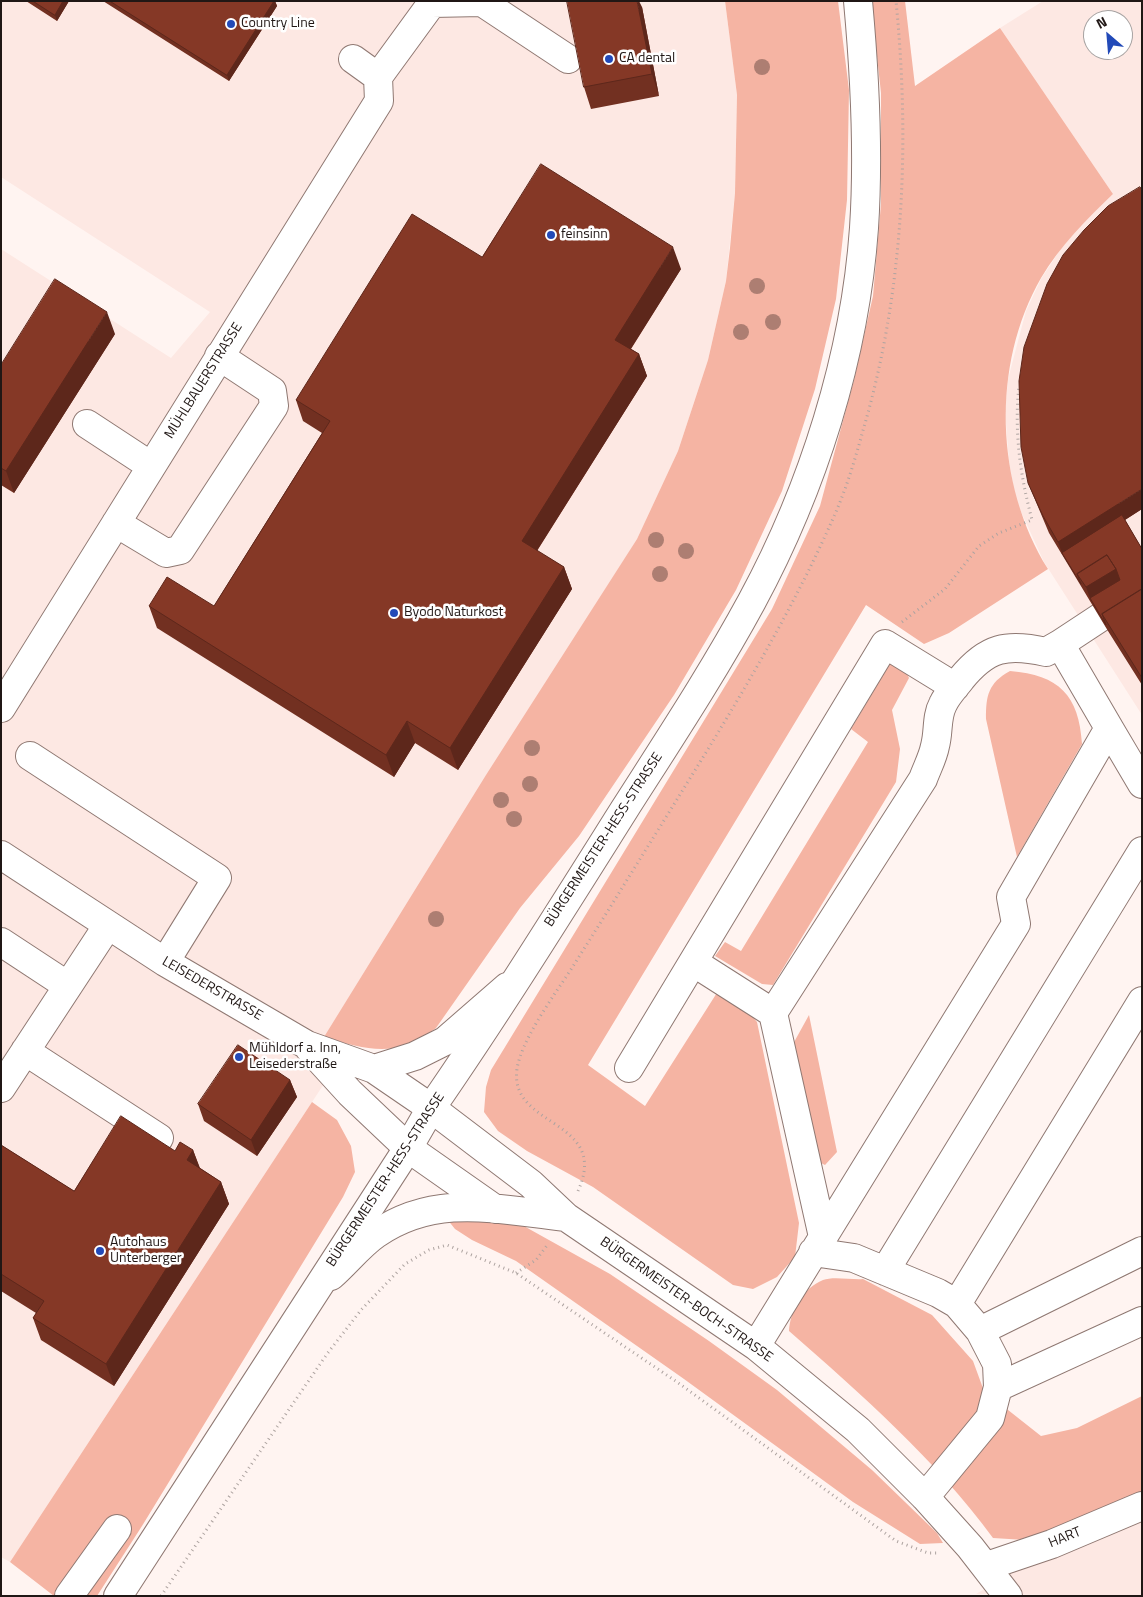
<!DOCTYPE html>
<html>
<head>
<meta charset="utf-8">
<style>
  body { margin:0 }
  #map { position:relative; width:1143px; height:1597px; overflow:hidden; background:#fff4f1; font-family:"Titillium Web",sans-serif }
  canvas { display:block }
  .frame { position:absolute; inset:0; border:2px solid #201715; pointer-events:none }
  .north { position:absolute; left:1083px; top:10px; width:50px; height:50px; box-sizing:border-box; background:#fff; border:1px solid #a6a2a1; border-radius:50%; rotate:333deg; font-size:14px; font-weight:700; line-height:20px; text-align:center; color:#201715 }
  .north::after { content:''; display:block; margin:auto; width:18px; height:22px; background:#224ab8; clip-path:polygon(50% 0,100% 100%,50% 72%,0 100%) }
</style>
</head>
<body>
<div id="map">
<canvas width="1143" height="1597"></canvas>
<div class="frame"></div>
<div class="north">N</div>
</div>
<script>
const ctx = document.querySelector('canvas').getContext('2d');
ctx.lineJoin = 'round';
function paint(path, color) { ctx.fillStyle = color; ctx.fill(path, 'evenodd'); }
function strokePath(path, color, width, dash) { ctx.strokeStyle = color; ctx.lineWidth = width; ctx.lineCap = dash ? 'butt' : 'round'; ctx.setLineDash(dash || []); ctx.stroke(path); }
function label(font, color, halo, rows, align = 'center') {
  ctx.font = font + ' "Titillium Web",sans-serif'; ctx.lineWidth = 5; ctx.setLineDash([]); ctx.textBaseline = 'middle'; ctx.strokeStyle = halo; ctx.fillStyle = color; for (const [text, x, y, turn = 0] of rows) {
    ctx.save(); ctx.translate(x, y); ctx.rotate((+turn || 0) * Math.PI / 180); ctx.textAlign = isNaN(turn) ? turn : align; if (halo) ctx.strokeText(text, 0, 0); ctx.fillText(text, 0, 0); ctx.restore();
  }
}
const built = new Path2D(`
  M1 1H725L737 95 735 193 726 281 708 360 678 451 637 539 316 1051 337 1064 10 1562 1 1557V249L171 358 210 312 1 177Z
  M1043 1H1142V715L1044 562 1016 501 1009 462 1005 410 1008 379 1026 311 1041 279 1060 250 1084 221 1113 194 1000 28ZM1093 20H1123V50H1093Z
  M1142 1515V1596L976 1594 1028 1563Z`);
const green = new Path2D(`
  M725 1H838L849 90 847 200 836 299 815 389 782 491 736 590 674 695 579 836 520 908 436 1028C397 1059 368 1050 324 1037L486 775 637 539 678 451 708 360 726 281 730 248 735 193 737 95Z
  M871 1H905L915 86 1000 28 1113 194C1086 220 1060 246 1041 278 991 365 995 484 1048 569L949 633 924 644 866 605 588 1065 645 1106 720 988 747 1010 757 1022 799 1223 795 1257 777 1277 753 1289 733 1285 593 1187 527 1151 498 1131 484 1112 486 1087 491 1070 772 609 820 506 854 380 873 296 881 204V93Z
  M897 663 904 667 909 678 892 710 900 749 896 782 773 985 762 984 715 956 725 942 741 951 868 742 851 729 889 665Z
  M1010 671C1059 675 1079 695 1082 744L1017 857 986 719C986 696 988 683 1010 671Z
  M809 1015 837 1152 825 1165 817 1161 793 1044Z
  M312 1102 337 1120 351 1146 355 1172 343 1197 142 1526 97 1596H54L10 1562Z
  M469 1215 522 1225 610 1274 709 1341 777 1390 872 1470 937 1533 943 1543 920 1544 853 1502 684 1379 516 1261 472 1240 455 1229 447 1219Z
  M863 1279 932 1315 973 1361 984 1391 1041 1436 1077 1428 1142 1396V1492L1051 1532 1025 1540 993 1538C935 1459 862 1395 789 1331 790 1311 803 1288 823 1280 833 1276 852 1280 863 1279Z`);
const path = new Path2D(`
  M902 622 945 589 979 546 999 533 1032 520C1020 474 1014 432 1019 385
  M578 1191C613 1114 495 1130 520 1057 529 1030 554 995 570 971 603 919 635 867 668 814 728 717 789 619 835 514 847 487 856 456 864 427 904 289 910 143 896 1
  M516 1273 536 1260 548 1244
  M161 1596 327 1354 361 1310 405 1264 429 1250 447 1245 516 1273 677 1382 896 1541 928 1553H938`);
const minor = new Path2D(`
  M378 77 432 3 482 2 568 59
  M87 424 151 466
  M116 523 166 553 180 550 274 406 272 391 219 356
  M1 708 379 101 378 77 353 59
  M1109 728 1142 784
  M30 756 217 878 165 962
  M1 855 165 962 307 1045 374 1069 431 1108 531 1184 566 1217 756 1346 858 1430 925 1497 970 1547 1008 1596
  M1 942 68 986
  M693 962 773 1013
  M309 1048 350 1093 408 1148 495 1209
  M25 1051 159 1138
  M629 1068 885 644 955 687
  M374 1069 415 1056 445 1041 507 987
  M1 1088 108 925
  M823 1237 773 1013 923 779C927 768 933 757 935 746 939 732 936 717 943 704 947 695 955 687 961 679 987 647 1007 643 1046 652L1060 644
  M813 1252 854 1258 938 1293 957 1304 980 1331 997 1364 998 1387 990 1418 925 1497
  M885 1271 1142 851
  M331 1276C346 1263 360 1245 376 1234 437 1192 498 1210 566 1217
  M957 1304 1142 1001
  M980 1331 1142 1251
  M756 1346 1016 924 1011 897 1109 728 1060 644 1142 590
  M998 1387 1142 1321
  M987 1566 1052 1544 1142 1506
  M69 1596 117 1529`);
const major = new Path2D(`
  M118 1596 408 1148 431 1108C498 1011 561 910 624 810 668 741 713 673 752 601 813 488 855 356 864 228 869 152 865 77 858 1`);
const trees = [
  [762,67],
  [757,286],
  [773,322],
  [741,332],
  [656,540],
  [686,551],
  [660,574],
  [532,748],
  [530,784],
  [501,800],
  [514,819],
  [436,919]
];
const wall = new Path2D(`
  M26 1H69L57 21Z
  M103 1H275L277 6 229 81Z
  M642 7 659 96 591 109 584 87Z
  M482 257 681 269 631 349 639 354 647 376 537 551 564 567 572 589 458 770 415 743 394 777 157 628 149 606H214L322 433 303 421 296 400Z
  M115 334 14 493 1 485V365Z
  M1028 483 1142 509 1125 520 1142 549V685L1108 631 1049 533Z
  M290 1080 297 1097 257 1156 204 1121 198 1104Z
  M1 1145 74 1191 175 1151 193 1150 200 1168 221 1182 229 1204 114 1386 41 1340 33 1318 36 1313 1 1291Z`);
const shadedWall = new Path2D(`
  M63 1H69L57 21 55 15Z
  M274 1H275L277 6 229 81 227 75Z
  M637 1H639L642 7 659 96 652 74Z
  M673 247 681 269 623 361 615 340Z
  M107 312 115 334 14 493 6 471Z
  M639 354 647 376 529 563 522 541Z
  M1142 489V509L1065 558 1062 553 1058 542Z
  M564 567 572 589 458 770 450 748Z
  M1116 569 1122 586 1090 598 1086 587Z
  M407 721 415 743 394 777 386 755Z
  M290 1080 297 1097 257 1156 251 1140Z
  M193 1150 201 1172 187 1160Z
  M221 1182 229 1204 114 1386 106 1364Z`);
const building = new Path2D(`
  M33 1H63L55 15Z
  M110 1H274L227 75Z
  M567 1H637L652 74 584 87Z
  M541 164 673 247 615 340 639 354 522 541 564 567 450 748 407 721 386 755 149 606 167 577 214 606 330 421 296 400 412 214 482 257Z
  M1140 187 1142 190V489L1058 542 1043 516 1028 483 1021 447 1019 381 1024 347 1047 284 1063 255 1084 230 1108 206Z
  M55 279 107 312 6 471 1 468V365Z
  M1122 515 1142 549V589L1102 614 1106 625 1090 598 1120 580 1116 569 1107 555 1077 574 1081 584 1062 553Z
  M1107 555 1116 569 1086 587 1077 574Z
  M1142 589V678L1102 614Z
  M238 1045 290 1080 251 1140 198 1104Z
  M121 1116 175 1151 180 1142 193 1150 187 1160 221 1182 106 1364 33 1318 44 1301 1 1274V1145L74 1191Z`);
const markers = [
  [231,24,5,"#224ab8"],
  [609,59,5,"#224ab8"],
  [551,235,5,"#224ab8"],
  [394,613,5,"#224ab8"],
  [239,1057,5,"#224ab8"],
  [100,1251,5,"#224ab8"]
];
const poiNames = [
  ["Country Line",241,24],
  ["CA dental",619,59],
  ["feinsinn",561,235],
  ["Byodo Naturkost",404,613],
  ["Mühldorf a. Inn,",249,1049],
  ["Leisederstraße",249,1065],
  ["Autohaus",110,1243],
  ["Unterberger",110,1259]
];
const streetNames = [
  ["MÜHLBAUERSTRASSE",204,381,-58],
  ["BÜRGERMEISTER-HESS-STRASSE",604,840,-57],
  ["LEISEDERSTRASSE",212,989,30],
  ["BÜRGERMEISTER-HESS-STRASSE",386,1180,-57],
  ["BÜRGERMEISTER-BOCH-STRASSE",686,1300,35],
  ["HART",1065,1538,-22]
];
paint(built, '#fde8e3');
paint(green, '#f5b4a3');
strokePath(minor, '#8f7872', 30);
strokePath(major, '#8f7872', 30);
strokePath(path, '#ada3a0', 3, [1, 4]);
strokePath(minor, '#fff', 28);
strokePath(major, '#fff', 28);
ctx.fillStyle = '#ad7e72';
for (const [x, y] of trees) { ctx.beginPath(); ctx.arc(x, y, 8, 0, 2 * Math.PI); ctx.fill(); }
paint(wall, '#723021');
paint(shadedWall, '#5d271b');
paint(building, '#853826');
strokePath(building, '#5d271b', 1);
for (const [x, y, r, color] of markers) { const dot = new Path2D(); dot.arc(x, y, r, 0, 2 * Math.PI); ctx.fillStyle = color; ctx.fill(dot); strokePath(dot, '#fff', 2); }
label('14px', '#201715', '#fff', poiNames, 'left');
label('14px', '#201715', '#fff', streetNames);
</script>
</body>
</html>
